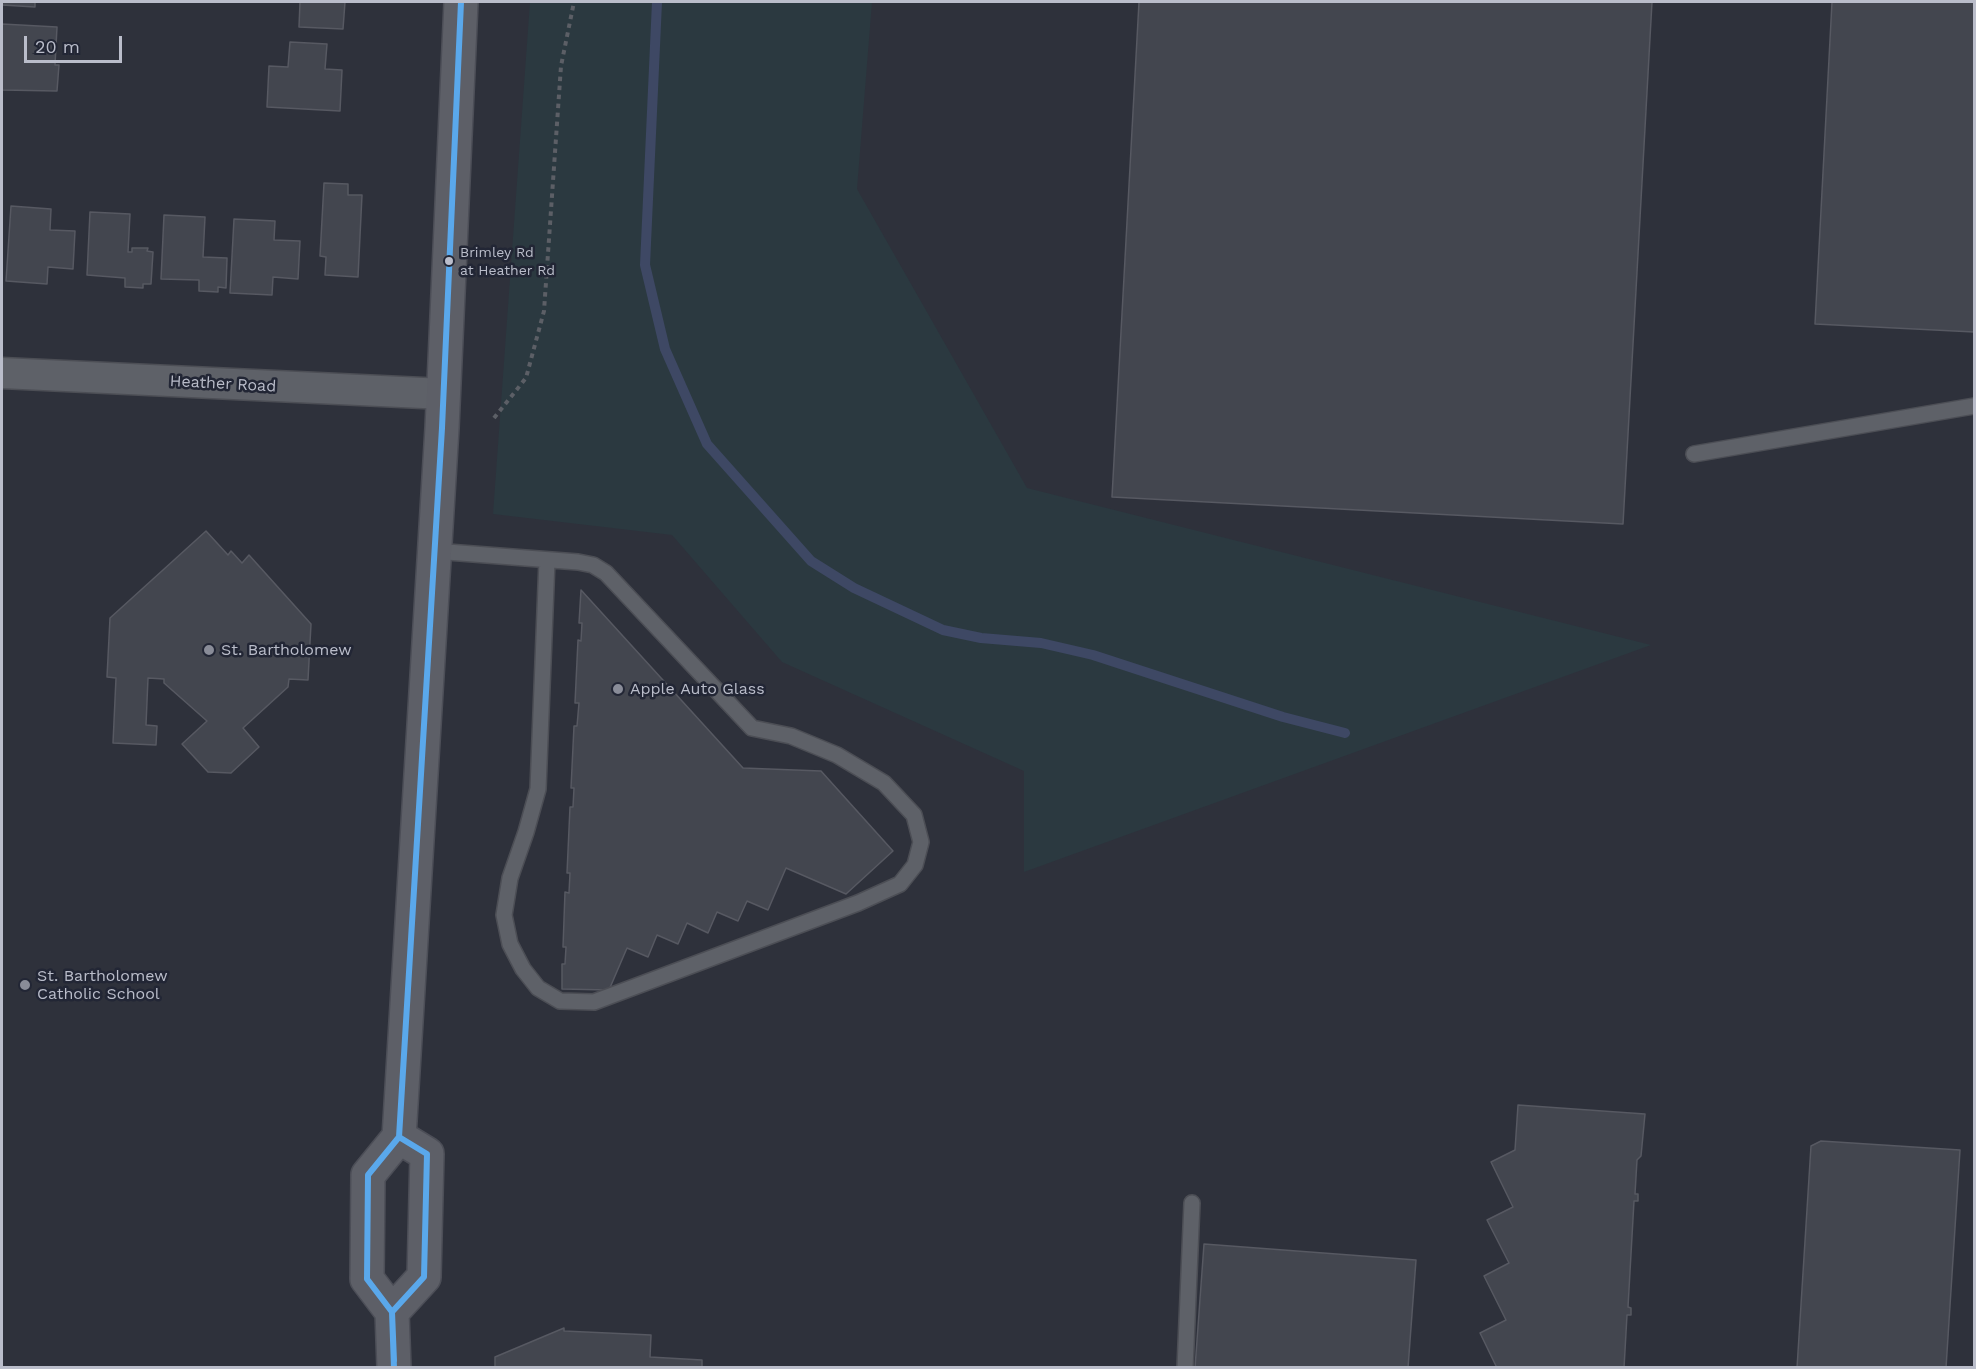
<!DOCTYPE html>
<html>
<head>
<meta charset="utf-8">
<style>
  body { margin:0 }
  #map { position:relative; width:1976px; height:1369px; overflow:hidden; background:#2e313b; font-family:"Work Sans",sans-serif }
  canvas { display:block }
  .frame { position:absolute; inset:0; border:3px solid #babdca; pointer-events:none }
  .scale { position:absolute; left:24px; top:36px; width:98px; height:27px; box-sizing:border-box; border:3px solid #babdca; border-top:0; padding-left:8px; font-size:18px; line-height:21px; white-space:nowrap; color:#babdca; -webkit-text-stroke:4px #222635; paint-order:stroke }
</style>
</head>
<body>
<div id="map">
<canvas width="1976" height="1369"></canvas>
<div class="frame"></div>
<div class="scale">20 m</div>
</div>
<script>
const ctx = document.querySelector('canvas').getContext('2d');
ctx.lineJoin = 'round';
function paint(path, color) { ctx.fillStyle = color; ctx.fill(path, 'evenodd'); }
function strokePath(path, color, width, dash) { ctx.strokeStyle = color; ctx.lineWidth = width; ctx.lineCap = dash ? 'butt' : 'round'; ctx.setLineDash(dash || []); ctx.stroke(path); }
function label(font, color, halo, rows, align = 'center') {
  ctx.font = font + ' "Work Sans",sans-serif'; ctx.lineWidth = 5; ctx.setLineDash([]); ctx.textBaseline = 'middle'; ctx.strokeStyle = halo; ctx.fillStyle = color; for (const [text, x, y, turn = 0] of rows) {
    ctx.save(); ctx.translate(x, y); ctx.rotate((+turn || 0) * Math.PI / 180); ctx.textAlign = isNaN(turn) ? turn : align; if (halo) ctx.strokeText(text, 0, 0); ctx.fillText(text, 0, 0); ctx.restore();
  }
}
const green = new Path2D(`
  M530 2H872L857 189 1027 488 1651 645 1024 872V771L782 662 672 535 493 514Z`);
const stream = new Path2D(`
  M657 2 645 265 665 349 707 444 811 561 854 588 943 630 981 638 1041 643 1093 655 1283 717 1345 733`);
const building = new Path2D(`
  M2 2H35V7L2 5Z
  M300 2H345L343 29 299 27Z
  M1139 2H1652L1623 524 1112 497Z
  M1832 2H1974V332L1815 324Z
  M2 24 57 27 55 65H59L57 91 2 90Z
  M290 42 327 44 325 69 342 70 340 111 267 107 269 66 288 67Z
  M324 183 348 184V195H362L358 277 325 275 326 257 320 256Z
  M11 206 51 209 50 230 75 231 73 269 48 267 47 284 6 281Z
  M90 212 130 214 128 252H132V248H148L147 251 153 252 151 284H143V288L125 287V278L87 275Z
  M164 215 205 217 203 257 227 258 226 288 218 287V292L199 291V280L161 279Z
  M234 219 275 221 274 240 300 241 298 279 273 277 272 295 230 293Z
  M206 531 228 555 231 551 242 563 249 555 311 624 308 680 289 679 288 687 243 728 259 747 231 773 208 772 182 744 207 721 164 683V679L148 678 146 725 157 726 156 745 113 743 116 678 107 677 110 618Z
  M581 590 743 768 821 771 893 851 846 894 786 868 768 910 747 901 738 921 717 912 708 933 687 923 678 944 657 935 648 957 627 948 609 990 562 989V964H565L566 947H563L565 892 569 893 570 873H567L570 807H573L574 788H571L574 726H577L579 703H575L578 640 581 641 582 623H579Z
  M1518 1105 1645 1114 1641 1156 1637 1160 1635 1194H1638V1201H1634L1628 1307 1631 1308V1315H1627L1624 1368H1497L1480 1333 1506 1320 1484 1276 1509 1263 1487 1220 1513 1207 1491 1162 1515 1150Z
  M1821 1141 1960 1150 1946 1368H1797L1811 1146Z
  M1204 1244 1416 1260 1408 1368H1195Z
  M564 1328V1331L651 1335 650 1357 702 1360V1368H495V1357Z`);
const path = new Path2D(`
  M494 418 526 378 544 311 561 66 574 2`);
const lane = new Path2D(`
  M1694 454 1974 406
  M434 551 578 562 593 565 606 573 752 728 791 736 837 755 884 783 914 815 921 842 915 865 900 884 858 903 594 1002 560 1001 538 988 523 969 510 944 504 915 510 878 526 832 538 789 547 560
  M1185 1368 1192 1203`);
const street = new Path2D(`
  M2 373 444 394`);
const secondary = new Path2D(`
  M392 1312 424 1277 427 1154 399 1137
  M394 1368 392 1312 367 1279 368 1175 399 1137 442 428 461 2`);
const bus1 = new Path2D(`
  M394 1361 392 1312 424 1277 427 1154 399 1137
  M394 1368 392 1312 367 1279 368 1175 399 1137 442 428 461 2`);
const markers = [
  [449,261,5,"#babdca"],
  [209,650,6,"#898c98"],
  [618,689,6,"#898c98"],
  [25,985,6,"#898c98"]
];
const busNames = [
  ["Brimley Rd",460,253],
  ["at Heather Rd",460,271]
];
const streetNames = [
  ["Heather Road",223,384,3]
];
const poiNames = [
  ["St. Bartholomew",221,650],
  ["Apple Auto Glass",630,689],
  ["St. Bartholomew",37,976],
  ["Catholic School",37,994]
];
paint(green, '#2b3940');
strokePath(stream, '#3e4864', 10);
paint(building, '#43464f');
strokePath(building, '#575962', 1.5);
strokePath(lane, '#4c4e55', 18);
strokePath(street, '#4c4e55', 33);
strokePath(secondary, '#4c4e57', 36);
strokePath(path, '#5c5f66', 4, [4.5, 4.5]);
strokePath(lane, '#5e6168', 15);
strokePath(street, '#5e6168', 30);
strokePath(secondary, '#5d5f67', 33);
strokePath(bus1, '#5aa8eb', 6);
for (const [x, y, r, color] of markers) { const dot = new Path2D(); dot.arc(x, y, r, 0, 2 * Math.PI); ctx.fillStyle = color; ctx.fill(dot); strokePath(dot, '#222635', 2); }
label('14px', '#babdca', '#222635', busNames, 'left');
label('16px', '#babdca', '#222635', streetNames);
label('16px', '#babdca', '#222635', poiNames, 'left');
</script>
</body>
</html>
